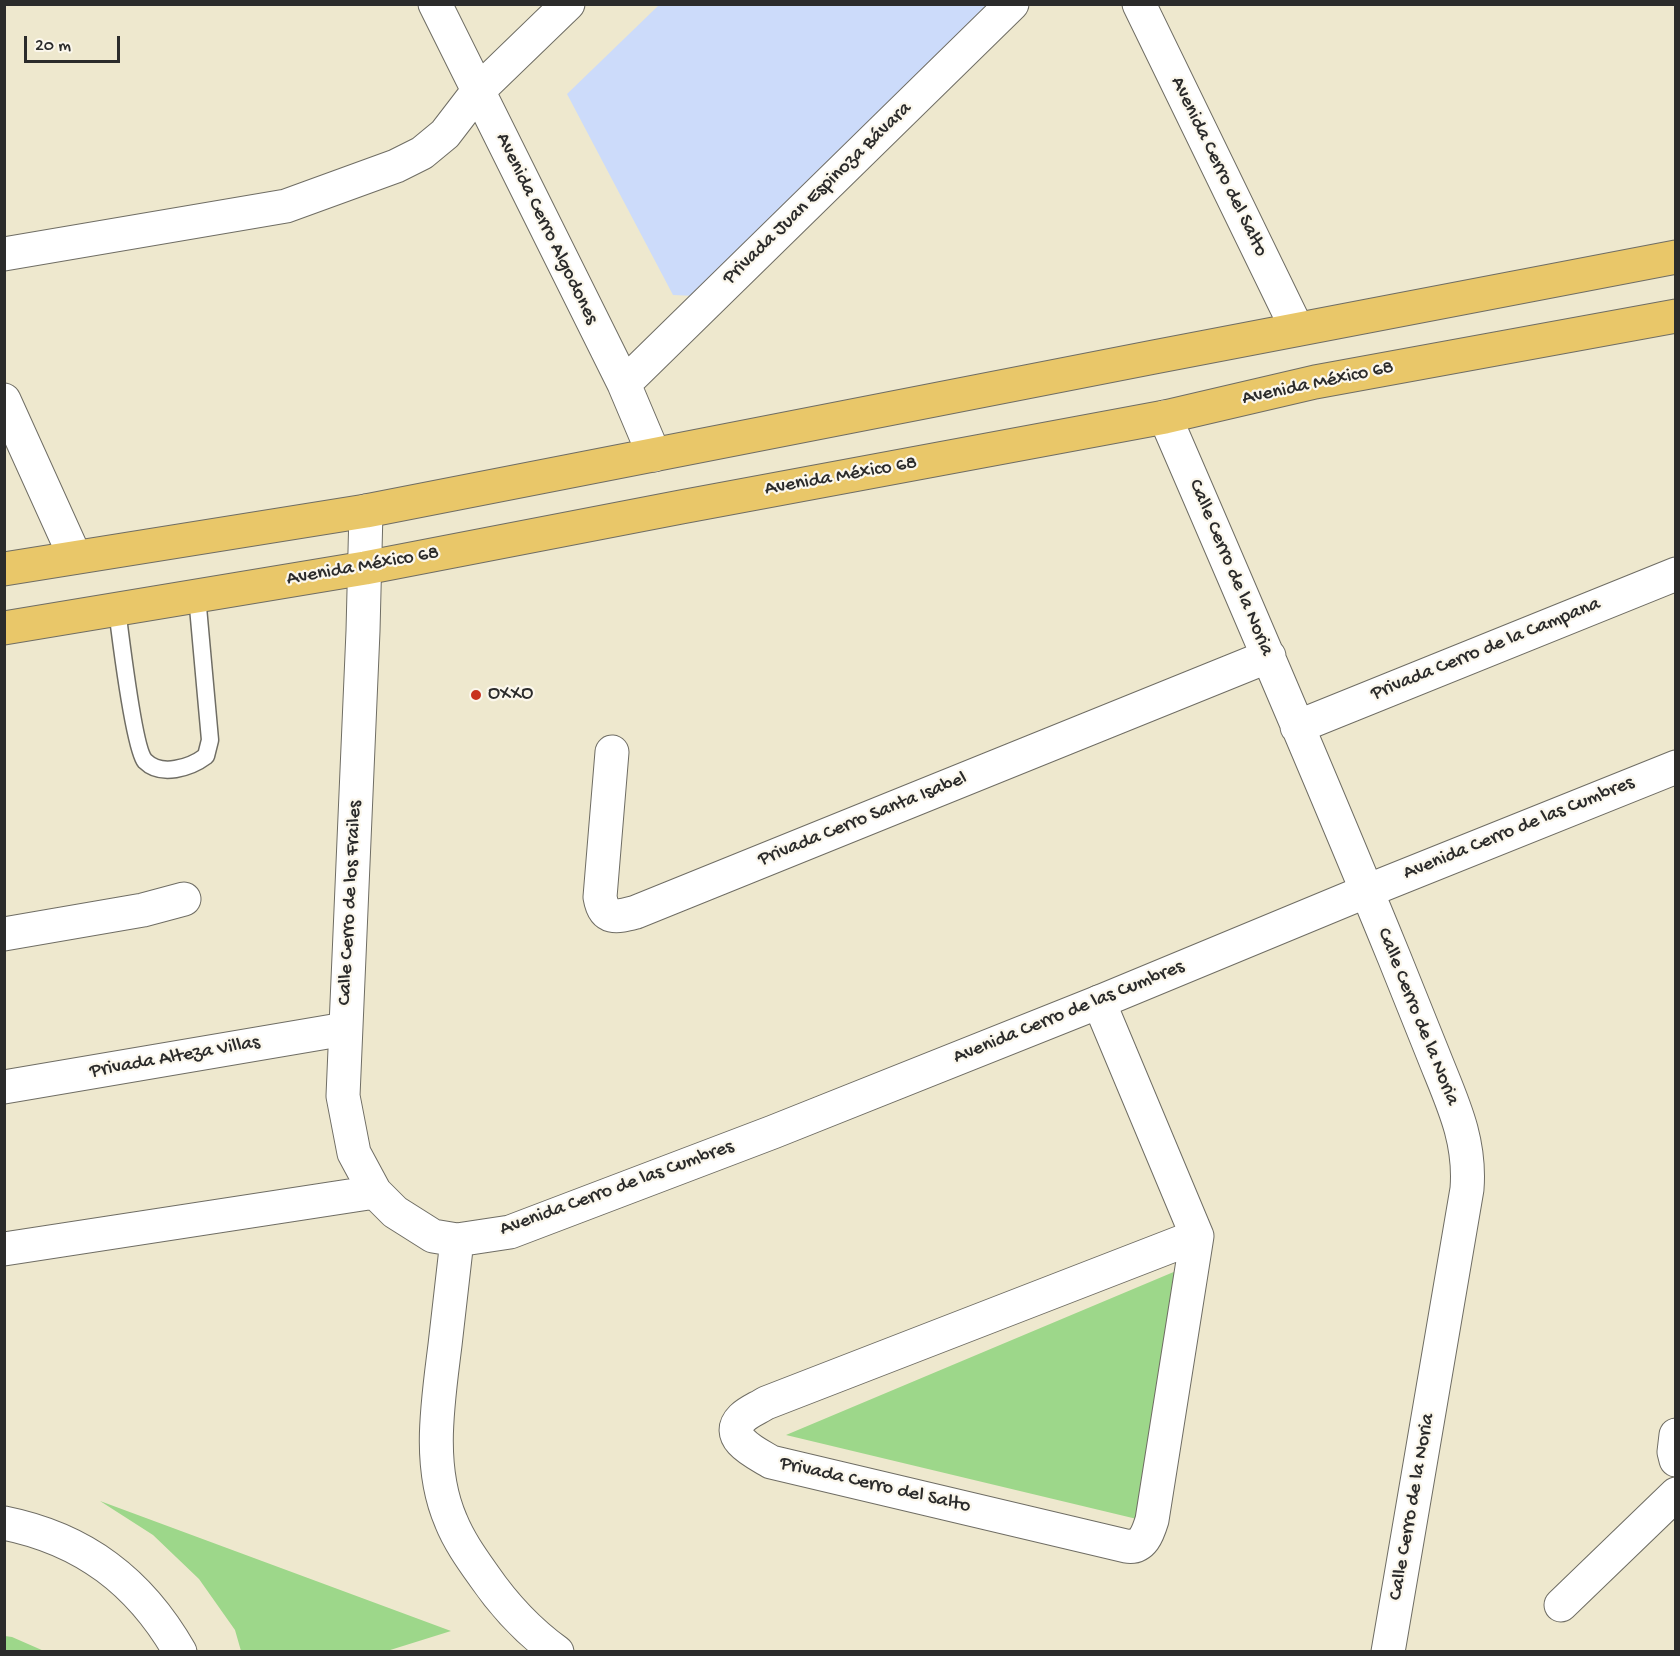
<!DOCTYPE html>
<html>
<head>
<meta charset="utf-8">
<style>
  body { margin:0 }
  #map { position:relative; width:1680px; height:1656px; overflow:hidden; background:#eee8ce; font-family:"Gochi Hand",sans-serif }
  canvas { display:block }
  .frame { position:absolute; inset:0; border:6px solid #2b2b2b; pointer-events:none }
  .scale { position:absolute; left:24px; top:36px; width:96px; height:27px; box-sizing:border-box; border:3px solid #2b2b2b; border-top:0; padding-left:8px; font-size:18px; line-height:21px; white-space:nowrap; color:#2b2b2b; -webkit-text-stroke:4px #fbf7ec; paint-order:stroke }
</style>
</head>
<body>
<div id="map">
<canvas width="1680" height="1656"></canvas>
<div class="frame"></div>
<div class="scale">20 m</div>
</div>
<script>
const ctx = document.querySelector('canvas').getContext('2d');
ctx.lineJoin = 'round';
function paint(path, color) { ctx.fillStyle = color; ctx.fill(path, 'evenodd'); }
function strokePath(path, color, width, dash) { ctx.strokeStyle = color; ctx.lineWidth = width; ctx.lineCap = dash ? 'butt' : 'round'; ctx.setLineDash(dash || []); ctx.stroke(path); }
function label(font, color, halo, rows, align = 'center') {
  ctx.font = font + ' "Gochi Hand",sans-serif'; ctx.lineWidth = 4.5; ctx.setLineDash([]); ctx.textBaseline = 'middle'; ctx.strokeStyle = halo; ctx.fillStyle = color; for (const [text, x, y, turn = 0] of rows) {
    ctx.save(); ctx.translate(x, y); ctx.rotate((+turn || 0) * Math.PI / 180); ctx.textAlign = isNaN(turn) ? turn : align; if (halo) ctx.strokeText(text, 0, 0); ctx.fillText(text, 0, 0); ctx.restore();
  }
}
const built = new Path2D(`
  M659 5H994L696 296 673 295 567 94Z`);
const green = new Path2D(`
  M1176 1271 1141 1520 786 1435Z
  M100 1501 451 1631 387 1651H241L235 1630 199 1579 153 1535Z
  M5 1636 12 1637 44 1651H5Z`);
const service = new Path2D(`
  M117 609C120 633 134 749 145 761 161 777 190 768 206 756L210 740 197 596`);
const minor = new Path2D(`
  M435 4 624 384 654 455
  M1139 4 1297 329
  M4 254 286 206 396 166 422 153 445 134 478 91 568 4
  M624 384 1012 4
  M4 400 75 557
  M1165 417C1243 597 1320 776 1394 957 1407 990 1420 1022 1433 1054 1451 1100 1471 1138 1467 1189L1388 1652
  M1297 727 1676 574
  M612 752 600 897C604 921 617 917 636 912L1269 656
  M4 934 143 910 184 899
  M1099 1002 1197 1236
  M4 1087 345 1029
  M1197 1236 1152 1520C1148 1533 1143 1549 1126 1546L771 1462C758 1454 722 1438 742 1418 748 1412 758 1408 766 1403Z
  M1676 1435 1674 1452 1676 1460
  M4 1523C84 1539 140 1582 180 1652
  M1561 1605 1676 1494`);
const tertiary = new Path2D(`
  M366 511 363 631 343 1096 354 1153 375 1192 395 1212 433 1236 457 1240 510 1232 773 1132 1099 1002 1367 891 1676 767
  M457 1240C453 1275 449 1310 445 1345 438 1402 427 1466 451 1521 459 1541 472 1559 484 1576 504 1605 528 1631 557 1652
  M4 1249 375 1192`);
const primary = new Path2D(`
  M4 569 366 511 1154 357 1676 257
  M4 628 365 568 681 507 1165 417 1315 382 1676 316`);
const markers = [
  [476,695,6,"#c8321e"]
];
const streetNames = [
  ["Avenida Cerro del Salto",1218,167,64],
  ["Privada Juan Espinoza Bávara",818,194,-44],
  ["Avenida Cerro Algodones",546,229,64],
  ["Avenida México 68",1318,384,-12],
  ["Avenida México 68",841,477,-10],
  ["Avenida México 68",363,567,-10],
  ["Calle Cerro de la Noria",1230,568,67],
  ["Privada Cerro de la Campana",1486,650,-22],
  ["Privada Cerro Santa Isabel",863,820,-22],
  ["Avenida Cerro de las Cumbres",1519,829,-22],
  ["Calle Cerro de los Frailes",351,903,-87],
  ["Avenida Cerro de las Cumbres",1069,1013,-22],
  ["Calle Cerro de la Noria",1417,1017,68],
  ["Privada Alteza Villas",175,1058,-10],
  ["Avenida Cerro de las Cumbres",617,1189,-20],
  ["Privada Cerro del Salto",875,1486,13],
  ["Calle Cerro de la Noria",1413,1507,-80]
];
const poiNames = [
  ["OXXO",488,695]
];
paint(built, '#ccdbfa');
paint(green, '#9dd78a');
strokePath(service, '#6f6d64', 19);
strokePath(minor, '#6f6d64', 35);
strokePath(tertiary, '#6f6d64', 35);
strokePath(primary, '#6f6d64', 35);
strokePath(service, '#fff', 16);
strokePath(minor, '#fff', 33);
strokePath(tertiary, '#fff', 33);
strokePath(primary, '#e9c769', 33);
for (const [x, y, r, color] of markers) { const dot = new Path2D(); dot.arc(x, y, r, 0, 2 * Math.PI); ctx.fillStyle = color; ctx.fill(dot); strokePath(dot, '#fbf7ec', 2); }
label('20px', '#2b2b2b', '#fbf7ec', streetNames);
label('20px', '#2b2b2b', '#fbf7ec', poiNames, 'left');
</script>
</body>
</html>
